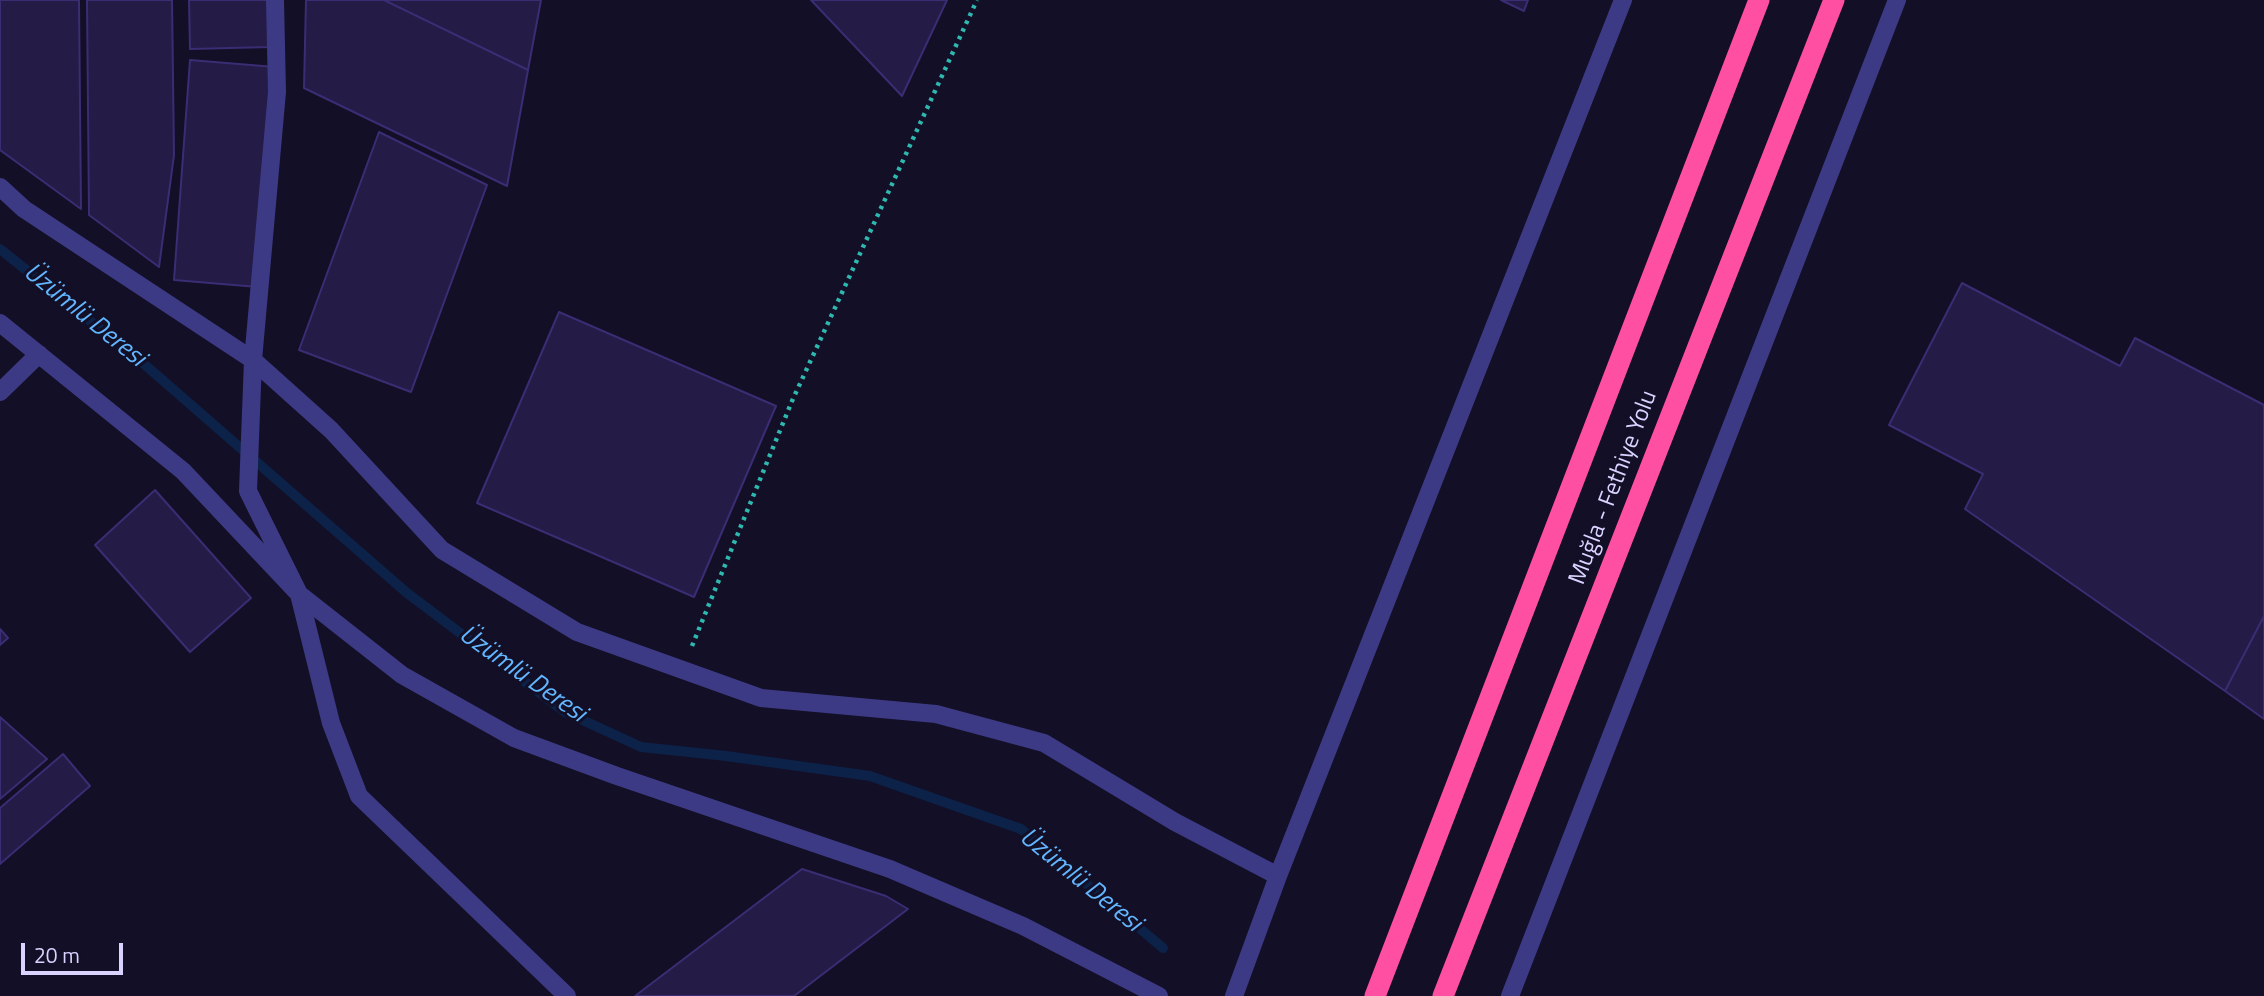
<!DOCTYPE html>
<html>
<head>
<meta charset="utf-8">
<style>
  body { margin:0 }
  #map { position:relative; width:2264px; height:996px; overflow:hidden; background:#130f26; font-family:"Titillium Web",sans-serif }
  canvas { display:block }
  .scale { position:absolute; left:21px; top:943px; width:102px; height:32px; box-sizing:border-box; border:4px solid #d9d4ff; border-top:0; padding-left:9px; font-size:21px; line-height:24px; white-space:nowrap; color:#d9d4ff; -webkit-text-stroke:5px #130f26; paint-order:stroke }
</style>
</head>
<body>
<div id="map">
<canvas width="2264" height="996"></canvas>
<div class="scale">20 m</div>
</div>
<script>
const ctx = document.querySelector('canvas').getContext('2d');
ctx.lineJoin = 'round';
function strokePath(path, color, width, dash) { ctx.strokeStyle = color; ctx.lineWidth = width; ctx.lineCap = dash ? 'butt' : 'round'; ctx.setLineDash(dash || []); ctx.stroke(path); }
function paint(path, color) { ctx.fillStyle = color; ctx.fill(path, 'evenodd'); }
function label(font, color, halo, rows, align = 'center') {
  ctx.font = font + ' "Titillium Web",sans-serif'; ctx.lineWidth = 6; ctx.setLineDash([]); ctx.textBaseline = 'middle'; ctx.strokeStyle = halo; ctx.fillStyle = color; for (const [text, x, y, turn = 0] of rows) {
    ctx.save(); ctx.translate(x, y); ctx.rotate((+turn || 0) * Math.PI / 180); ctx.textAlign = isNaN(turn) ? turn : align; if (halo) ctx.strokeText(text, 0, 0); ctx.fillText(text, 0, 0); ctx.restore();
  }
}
const stream = new Path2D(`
  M0 249 144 364 407 593 565 712 641 747 726 756 870 776 1021 829 1163 948`);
const building = new Path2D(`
  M0 0H79L81 209 0 150Z
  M87 0H172L174 155 159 267 89 215Z
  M189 0H269L271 47 190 49Z
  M306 0H384L528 70 507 186 304 88Z
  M384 0H541L528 70Z
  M811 0H947L902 96Z
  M1501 0H1528L1524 11Z
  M190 60 275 67 258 287 174 280Z
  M379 132 487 185 411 392 299 350Z
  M1962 283 2120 366 2135 338 2264 405V616L2225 691 1965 509 1983 474 1889 425Z
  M559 312 776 406 694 597 477 503Z
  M155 490 251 598 190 652 95 545Z
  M2264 616V719L2225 691Z
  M0 629 8 638 0 645Z
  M0 717 47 759 0 799Z
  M63 754 90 786 0 864V808Z
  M802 869 886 896 908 909 794 996H635Z`);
const path = new Path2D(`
  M692 646 792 401 977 0`);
const street = new Path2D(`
  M275 0 277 92 253 360 248 491 299 594 331 723 359 796 567 996
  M0 187 24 209 253 360 331 430 442 550 577 632 761 698 936 714 1044 743 1175 822 1278 876
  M0 323 183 471 299 594 402 675 514 738 617 776 890 869 1023 926 1159 996
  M0 392 39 354
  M1234 996 1278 876 1623 0
  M1510 996 1897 0`);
const highway = new Path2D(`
  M1375 996 1759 0
  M1443 996 1834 0`);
const streetNames = [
  ["Muğla - Fethiye Yolu",1614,488,-69]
];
const waterNames = [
  ["Üzümlü Deresi",84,316,39],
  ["Üzümlü Deresi",522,675,35],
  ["Üzümlü Deresi",1080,881,39]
];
strokePath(stream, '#0c2248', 10);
paint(building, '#241b47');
strokePath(building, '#3b2d73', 2);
strokePath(path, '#2fb8b0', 4.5, [3.5, 5]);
strokePath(street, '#3d3a85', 18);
strokePath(highway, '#ff4fa3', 21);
label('24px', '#d9d4ff', '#130f26', streetNames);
label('italic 26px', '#62b6ff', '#130f26', waterNames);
</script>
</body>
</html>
